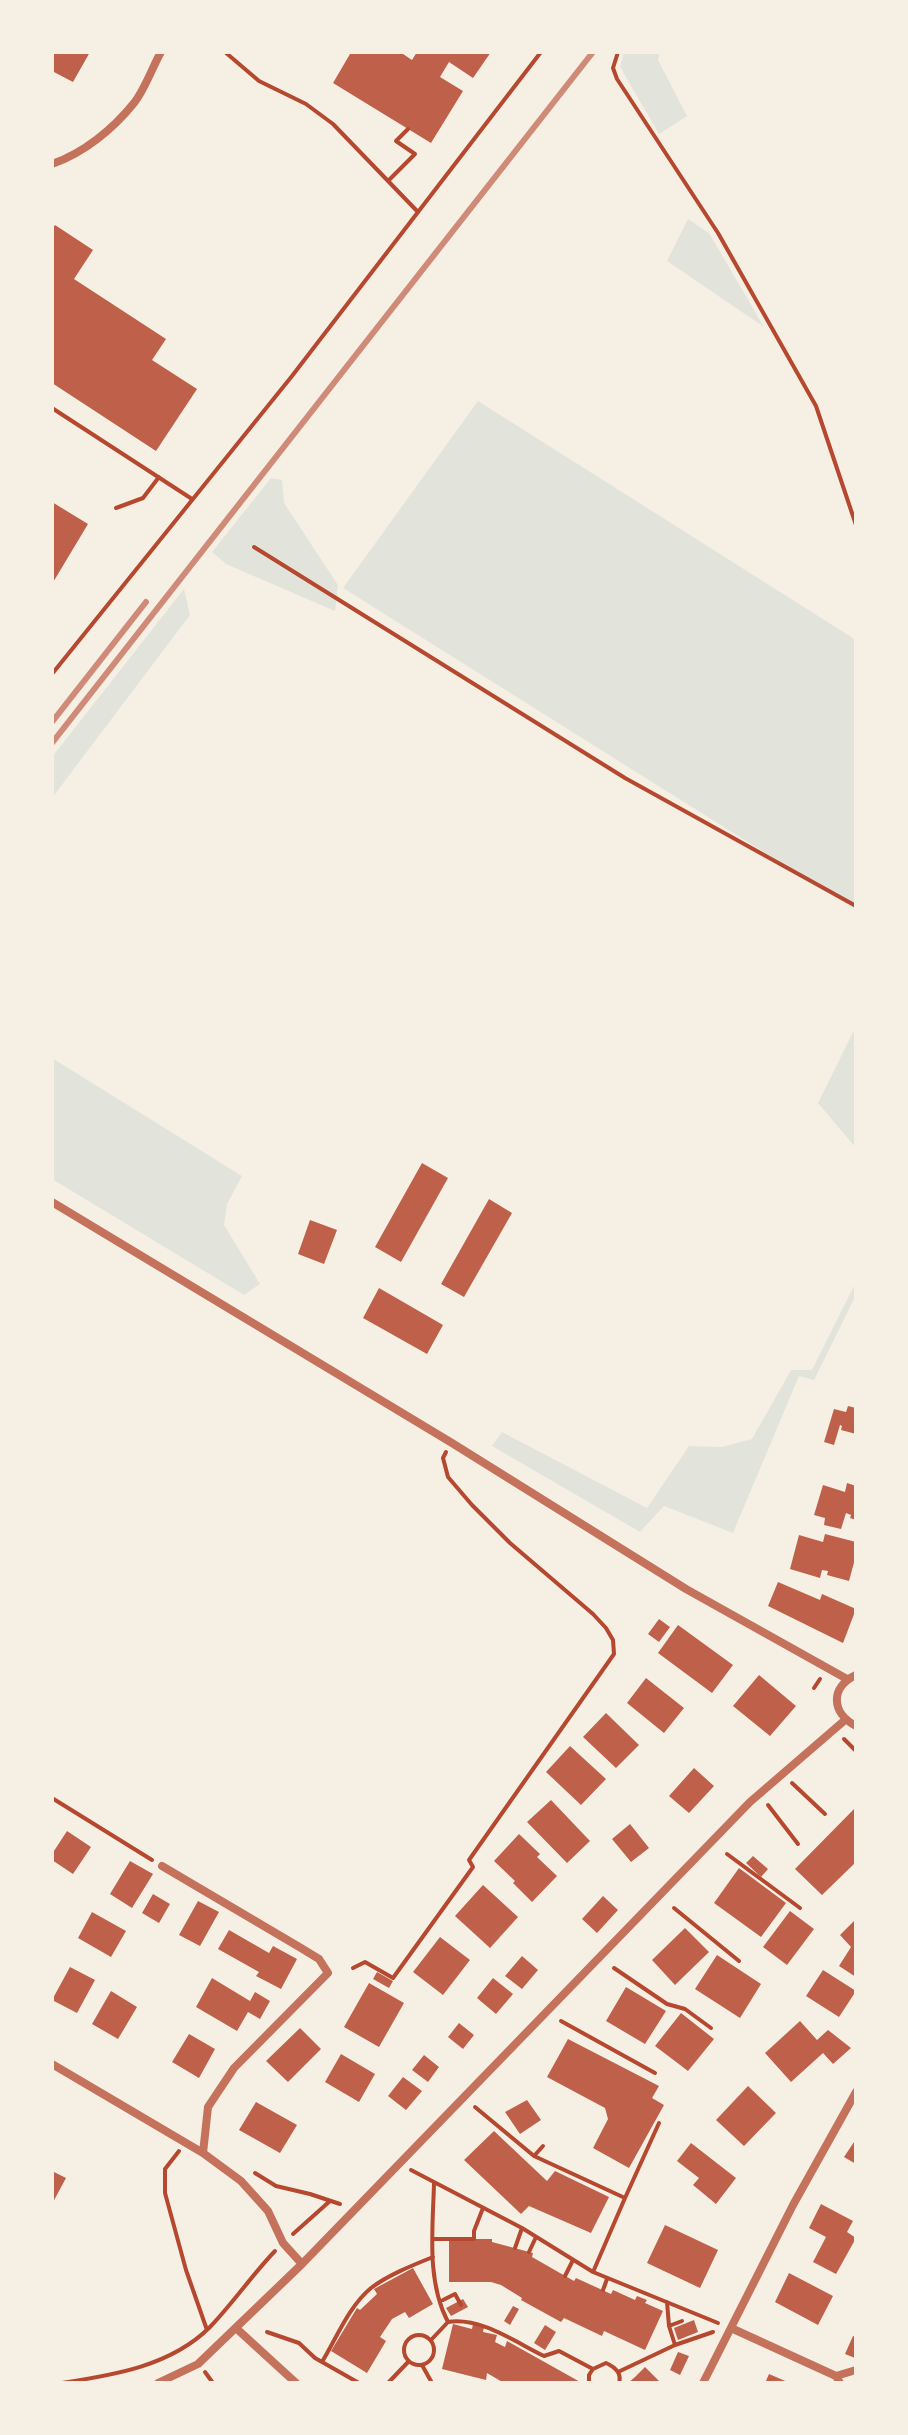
<!DOCTYPE html>
<html>
<head>
<meta charset="utf-8">
<style>
  body { margin:0 }
  #map { position:relative; width:908px; height:2435px; overflow:hidden; background:#f6efe4; font-family:Arial,sans-serif }
  canvas { display:block }
  .frame { position:absolute; inset:0; border:54px solid #f6efe4; pointer-events:none }
</style>
</head>
<body>
<div id="map">
<canvas width="908" height="2435"></canvas>
<div class="frame"></div>
</div>
<script>
const ctx = document.querySelector('canvas').getContext('2d');
ctx.lineJoin = 'round';
function paint(path, color) { ctx.fillStyle = color; ctx.fill(path, 'evenodd'); }
function strokePath(path, color, width, dash) { ctx.strokeStyle = color; ctx.lineWidth = width; ctx.lineCap = dash ? 'butt' : 'round'; ctx.setLineDash(dash || []); ctx.stroke(path); }
const green = new Path2D(`
  M624 52H660L658 60 687 116 659 134 620 67Z
  M688 219 709 233 764 327 667 261Z
  M478 401 856 640V910L343 588Z
  M271 478 282 480 284 503 338 585 335 611 226 564 212 552Z
  M184 589 190 615 52 798V757Z
  M856 1026V1148L818 1103Z
  M52 1058 242 1176 227 1204 224 1225 260 1284 244 1295 52 1179Z
  M856 1282V1295L814 1380 799 1376 733 1533 664 1506 640 1532 492 1446 502 1432 647 1508 689 1446 722 1447 752 1439 791 1370H812Z`);
const building = new Path2D(`
  M52 52H90L73 82 52 71Z
  M347 52H400L412 60 417 52H491L473 78 449 62 440 77 463 91 431 143 333 83 350 54Z
  M55 225 93 250 74 279 166 339 152 360 197 389 156 451 52 383V229Z
  M52 502 88 524 52 584Z
  M422 1163 448 1178 401 1262 375 1247Z
  M489 1199 512 1213 464 1297 441 1284Z
  M310 1220 337 1230 324 1264 298 1254Z
  M379 1288 443 1325 427 1354 363 1318Z
  M848 1406 856 1408V1434L841 1430 842 1426 840 1425 834 1445 824 1442 834 1409 846 1412Z
  M847 1483 856 1486V1520L850 1518 851 1515 846 1513 841 1529 824 1525 825 1518 814 1515 823 1485 845 1492Z
  M825 1534 856 1542V1555L849 1581 827 1575 828 1571 822 1570 820 1578 790 1569 799 1535 823 1542Z
  M778 1582 820 1600 822 1594 856 1609 843 1643 768 1606Z
  M659 1619 670 1627 659 1642 648 1634Z
  M678 1625 733 1665 712 1693 658 1653Z
  M759 1675 796 1706 770 1736 733 1706Z
  M646 1678 684 1708 664 1733 627 1703Z
  M606 1713 639 1745 616 1768 583 1737Z
  M570 1746 606 1779 581 1805 546 1772Z
  M694 1768 714 1786 689 1813 669 1796Z
  M551 1800 590 1841 567 1863 527 1822Z
  M856 1807V1862L822 1895 795 1869Z
  M630 1824 649 1848 631 1862 612 1839Z
  M67 1831 91 1847 73 1874 52 1860V1854Z
  M519 1834 540 1854 537 1857 557 1876 532 1902 513 1883 515 1881 494 1861Z
  M753 1856 768 1869 761 1877 746 1863Z
  M130 1861 153 1874 132 1908 110 1894Z
  M739 1868 786 1903 761 1937 714 1903Z
  M483 1885 518 1917 490 1948 455 1916Z
  M153 1894 170 1904 159 1923 142 1913Z
  M603 1896 618 1910 597 1933 582 1919Z
  M198 1901 219 1912 200 1946 179 1935Z
  M790 1911 814 1929 787 1965 763 1947Z
  M92 1912 126 1931 111 1957 78 1938Z
  M856 1919V1977L839 1966 851 1947 840 1935Z
  M685 1928 709 1952 675 1985 652 1960Z
  M229 1930 269 1953 273 1946 297 1959 281 1989 256 1976 259 1972 218 1949Z
  M440 1937 470 1960 443 1995 413 1972Z
  M717 1955 761 1984 740 2018 695 1989Z
  M522 1956 538 1970 522 1989 505 1976Z
  M70 1967 95 1980 77 2013 52 2000Z
  M823 1970 856 1991 839 2017 806 1996Z
  M377 1972 393 1981 389 1988 373 1979Z
  M212 1978 250 2001 255 1992 270 2001 260 2019 248 2012 237 2031 196 2007Z
  M493 1978 513 1994 496 2014 477 1998Z
  M369 1983 404 2003 379 2047 344 2027Z
  M626 1987 666 2011 645 2044 606 2021Z
  M111 1991 137 2007 118 2039 92 2024Z
  M681 2013 714 2039 688 2071 655 2046Z
  M800 2021 817 2040 828 2030 851 2048 833 2064 823 2053 791 2082 765 2053Z
  M459 2023 474 2035 463 2049 448 2037Z
  M300 2028 321 2049 288 2082 266 2061Z
  M189 2034 215 2049 199 2078 172 2062Z
  M568 2039 659 2086 652 2098 664 2105 629 2168 593 2148 608 2119 605 2108 547 2077Z
  M341 2054 375 2074 359 2102 325 2082Z
  M424 2055 439 2067 428 2082 412 2070Z
  M403 2077 422 2091 406 2110 388 2096Z
  M748 2086 776 2113 744 2146 716 2120Z
  M527 2100 541 2120 520 2134 505 2112Z
  M256 2102 297 2125 280 2153 239 2130Z
  M494 2131 547 2181 555 2171 609 2197 591 2233 529 2206 521 2214 464 2160Z
  M856 2139V2164L844 2157Z
  M691 2143 736 2178 716 2204 693 2185 699 2178 677 2161Z
  M52 2171 66 2178 52 2204Z
  M821 2204 853 2221 847 2232 856 2238 836 2274 813 2262 826 2237 809 2228Z
  M665 2225 718 2250 700 2288 647 2263Z
  M449 2239H492V2242L533 2253 532 2257 574 2281 576 2278 611 2294 613 2290 635 2300 637 2296 647 2300 645 2303 663 2311 645 2350 604 2331 602 2336 564 2318 561 2322 521 2300 522 2298 501 2285 491 2282H449Z
  M413 2268 433 2304 409 2318 405 2312 392 2319 380 2337 386 2341 367 2373 331 2351 357 2308 360 2310 377 2294 374 2289Z
  M789 2273 833 2296 818 2325 775 2302Z
  M463 2299 468 2307 451 2316 446 2308Z
  M513 2306 519 2309 510 2325 504 2321Z
  M694 2320 698 2332 678 2340 674 2328Z
  M453 2324 472 2329 473 2324 484 2327 483 2332 497 2335 495 2342 505 2347 507 2341 582 2383H504L487 2373 486 2380 442 2369Z
  M545 2325 556 2332 545 2350 534 2343Z
  M853 2336 856 2337 855 2358 845 2354Z
  M678 2352 689 2356 680 2375 670 2370Z
  M645 2367 661 2383H628L635 2377Z
  M769 2374 790 2383H765Z`);
const path = new Path2D(`
  M225 52 259 81 306 104 333 124 417 211
  M618 52 613 68 617 79 718 233 816 406 856 525
  M388 181 415 154 396 141 408 129
  M52 408 192 499
  M116 508 143 498 159 477
  M254 547 625 778 856 906
  M52 674 292 376 541 52
  M814 1688 820 1679
  M844 1739 856 1751
  M792 1783 825 1814
  M52 1798 152 1860
  M768 1805 798 1844
  M727 1854 800 1908
  M674 1908 739 1961
  M353 1968 365 1962 393 1978 473 1867 469 1860 614 1654 613 1640 606 1628 593 1614 510 1543 472 1505 448 1477 443 1458 446 1452
  M614 1968 667 2004 685 2009 711 2028
  M561 2021 655 2073
  M475 2107 534 2156 625 2198 593 2272
  M179 2151 165 2169V2193L186 2270 207 2330
  M534 2156 543 2146
  M411 2170 522 2228 593 2272 718 2323
  M255 2173 276 2186 310 2194 340 2204
  M434 2183C433 2227 426 2281 448 2322
  M625 2198 659 2123
  M293 2234 330 2201
  M434 2239H474
  M474 2239V2231L483 2208
  M515 2248 522 2228
  M529 2252 536 2237
  M565 2276 573 2260
  M603 2290 607 2279
  M443 2300 455 2294 461 2305
  M667 2302 669 2326 675 2345
  M669 2326 682 2321
  M267 2332 299 2343 315 2358 359 2383
  M404 2350a15 15 0 1 1 30 0a15 15 0 1 1-30 0Z
  M431 2340 448 2322C481 2317 515 2342 544 2356L559 2351 593 2369
  M322 2362C336 2339 349 2306 371 2288 388 2275 413 2265 433 2257
  M422 2365 432 2383
  M205 2372 213 2383
  M618 2372 675 2345 713 2332
  M62 2383C114 2375 171 2366 210 2327 233 2303 252 2275 275 2251
  M388 2383 409 2361
  M589 2383V2375L593 2369 606 2363C615 2367 622 2373 619 2383`);
const minor = new Path2D(`
  M52 164C84 153 113 129 134 103 145 89 152 68 161 52
  M52 1202 452 1443 686 1589 847 1679
  M856 1675C830 1687 831 1713 856 1726
  M162 1866 301 1948 319 1959 328 1973 234 2068 208 2107 203 2153
  M52 2064 203 2153 241 2181 268 2211 283 2243 302 2264
  M731 2328 836 2376
  M237 2329 296 2383
  M158 2383 198 2364 302 2264 750 1802 845 1720
  M703 2383 793 2205 856 2092
  M840 2383 836 2376 856 2370`);
const rail = new Path2D(`
  M52 722 146 602
  M52 743 593 52`);
paint(green, '#e2e4dc');
paint(building, '#bf614a');
strokePath(path, '#b5482f', 4);
strokePath(minor, '#c5725c', 8);
strokePath(rail, '#cf8b77', 6);
</script>
</body>
</html>
